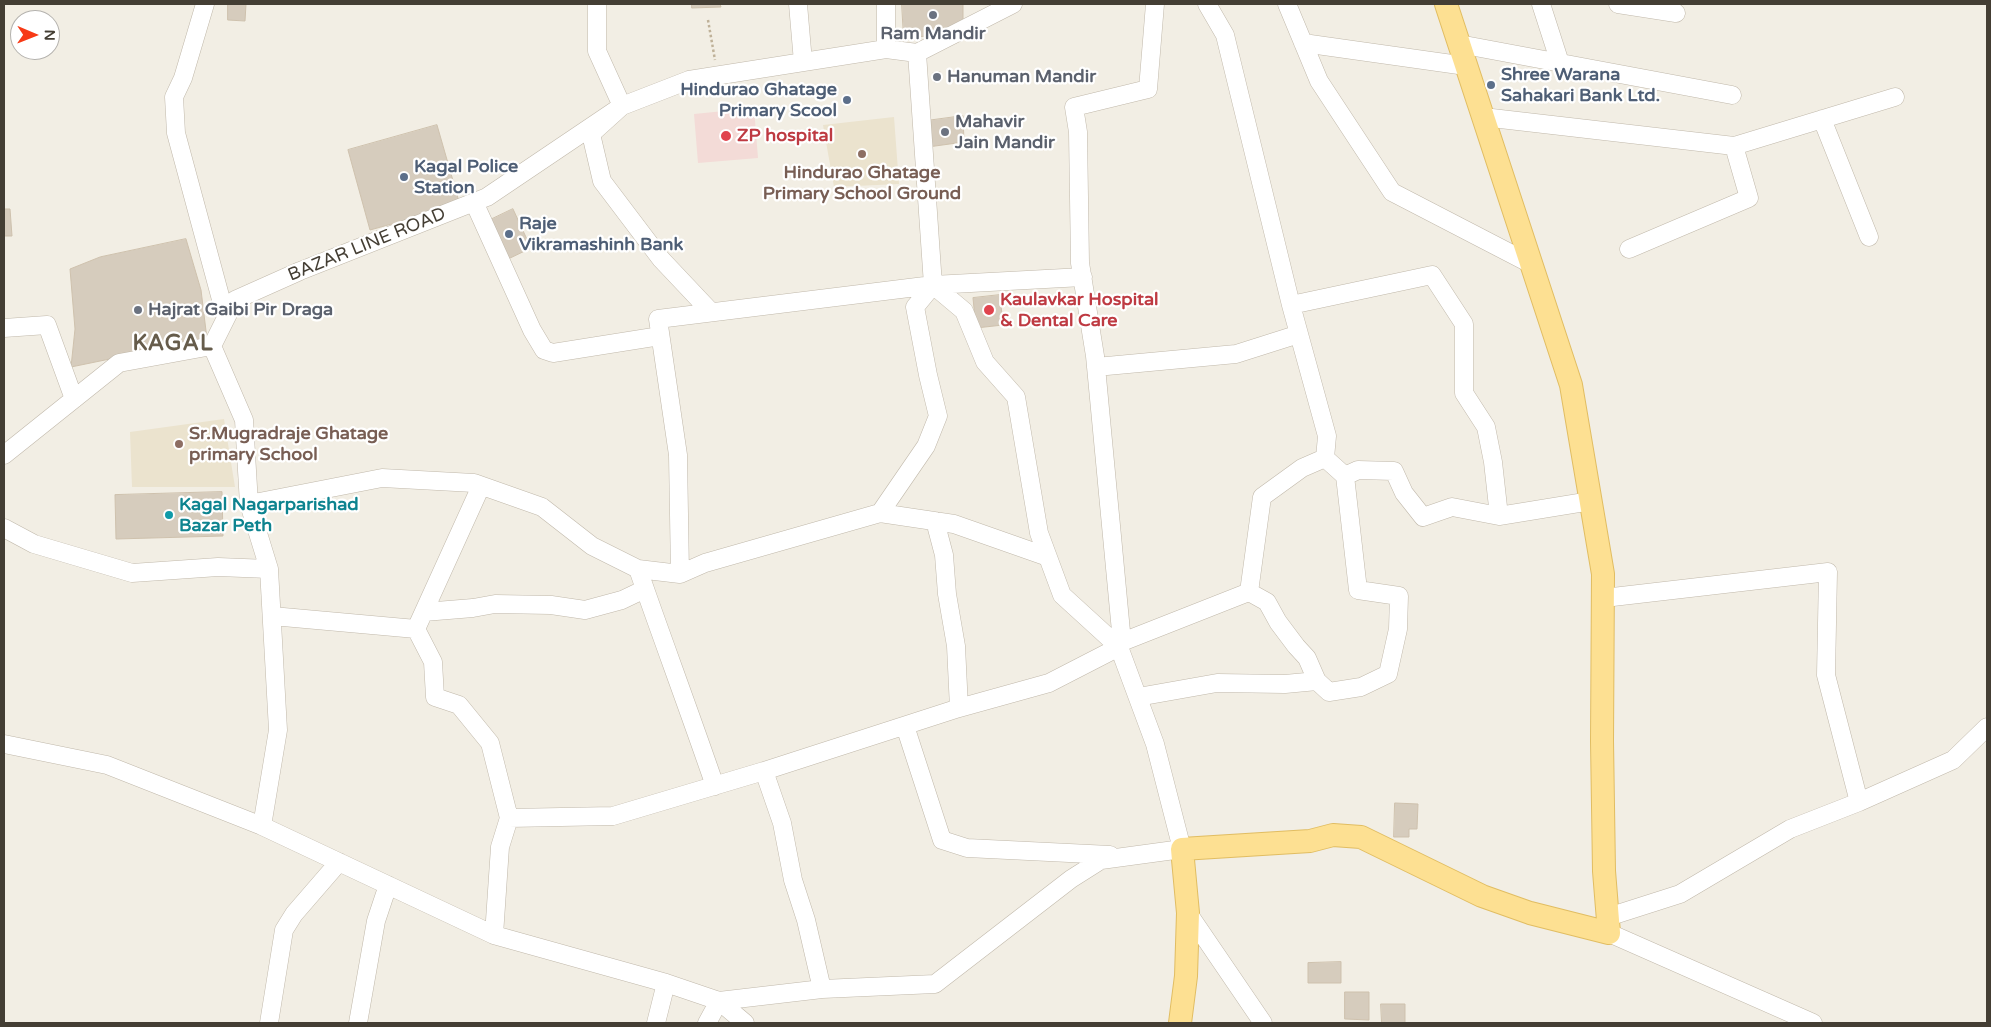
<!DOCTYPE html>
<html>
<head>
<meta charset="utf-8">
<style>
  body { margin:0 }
  #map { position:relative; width:1991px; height:1027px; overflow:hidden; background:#f2eee4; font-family:"Varela Round",sans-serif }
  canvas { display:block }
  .frame { position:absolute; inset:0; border:5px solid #443e34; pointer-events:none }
  .north { position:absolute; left:10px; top:10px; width:50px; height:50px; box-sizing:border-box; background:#fff; border:1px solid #b4b2ae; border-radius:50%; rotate:91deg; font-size:14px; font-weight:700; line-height:20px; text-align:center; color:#443e34 }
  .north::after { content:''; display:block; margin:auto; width:18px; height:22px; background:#f73a16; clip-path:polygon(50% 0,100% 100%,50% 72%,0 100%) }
</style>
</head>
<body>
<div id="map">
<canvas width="1991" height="1027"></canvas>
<div class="frame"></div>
<div class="north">N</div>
</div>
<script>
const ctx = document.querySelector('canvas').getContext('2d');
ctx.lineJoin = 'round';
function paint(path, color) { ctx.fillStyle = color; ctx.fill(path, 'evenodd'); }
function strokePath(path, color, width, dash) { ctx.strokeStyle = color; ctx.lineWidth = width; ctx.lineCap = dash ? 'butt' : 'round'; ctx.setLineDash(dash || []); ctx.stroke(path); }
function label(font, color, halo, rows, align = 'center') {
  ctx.font = font + ' "Varela Round",sans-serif'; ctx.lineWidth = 4.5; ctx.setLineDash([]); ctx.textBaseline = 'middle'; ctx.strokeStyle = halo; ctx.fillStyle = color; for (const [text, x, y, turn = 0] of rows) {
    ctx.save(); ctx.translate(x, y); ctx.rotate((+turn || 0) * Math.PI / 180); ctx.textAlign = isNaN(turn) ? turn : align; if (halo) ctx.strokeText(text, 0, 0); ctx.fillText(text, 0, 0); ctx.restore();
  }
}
const education = new Path2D(`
  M894 117 899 184 834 187 823 125Z
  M224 419 235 487H132L130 432Z`);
const medical = new Path2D(`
  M754 108 758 158 698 163 694 114Z`);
const building = new Path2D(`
  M228 4H246L245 21 228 20Z
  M692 4H720L721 7 692 8Z
  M902 4H963V26L951 34 904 38Z
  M940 72 941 81 934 82 933 73Z
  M963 116 964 142 928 147 926 121Z
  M437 125 460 205 370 230 348 150Z
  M4 209H10L12 236H4Z
  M513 209 531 248 506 260 488 221Z
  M186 239 201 290 207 339 71 367 75 329 70 269 100 257Z
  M1000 295 1003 325 976 328 973 298Z
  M222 492 223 536 116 539 115 495Z
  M1395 803 1418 804 1417 829H1409V837H1394Z
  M1341 962V983H1308V963Z
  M1345 992H1369V1020L1345 1019Z
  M1381 1004H1405V1023H1382Z`);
const path = new Path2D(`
  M708 20 715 60`);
const minor = new Path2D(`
  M205 4 183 78 174 97 176 133 226 318
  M597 4V51L622 106
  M798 4 803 62
  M886 4V49L917 53
  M1155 4 1148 89 1074 107 1078 132 1080 263 1095 356 1122 642 1249 592 1262 497 1302 468 1325 458 1327 436 1291 305
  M1207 4 1225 35 1291 305 1432 275 1464 324V393L1486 427 1493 462 1499 516 1591 501
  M1287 4 1319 81 1392 192 1531 264
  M1541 4 1560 63
  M1618 4 1676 13
  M1303 43 1466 66
  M1459 44 1732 95
  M917 53 933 285 1083 277
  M917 53 1013 4
  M1483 117 1734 146 1895 97
  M1822 119 1869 237
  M474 202 532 330 544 350 553 353 660 336
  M1629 249 1749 198 1734 146
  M711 312 661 259 602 181 591 134 622 106 689 80 886 49
  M4 328 47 325 74 399
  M212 346 244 420 249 504 269 569 278 730 262 826
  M1096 367 1236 354 1299 334
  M4 455 119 363 212 346 235 300 300 271 487 197 622 106
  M1325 458 1345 476 1358 470 1394 471 1404 493 1423 517 1452 507 1499 516
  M249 504 382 478 474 483 542 507 592 546 638 569 680 574
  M880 513 926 446 938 416 928 375 915 307 933 285 658 319 678 455 680 574 705 563 880 513 954 524 1048 557
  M935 521 944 555 947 594 956 646 959 708 1049 683 1119 647
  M4 528 34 544 132 573 218 567 269 569
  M638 569C663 641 690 713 715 786
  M1249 592 1267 602 1278 622 1296 646 1307 658 1317 681
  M1604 598 1828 572 1826 675 1859 802
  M424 612 473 608 495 604 551 605 585 610 622 600 645 589
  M272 616 416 629 481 486
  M416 629 433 662 435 697 459 705 490 743 509 818 613 816 764 771 959 708
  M1138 697 1217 683 1285 684 1317 681 1329 692 1361 687 1388 674 1398 629 1399 596 1358 590 1345 476
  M905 726 942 840 967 848 1110 855
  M4 744 107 765 262 826 494 935 666 983 719 1001 745 1023
  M764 771 782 823 793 880 806 920 822 989
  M1188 913 1263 1023
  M1608 917 1680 894 1790 829 1859 802 1953 760 1987 727
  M1609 933 1813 1023
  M494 935 500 847 509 818
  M269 1023 284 930 294 914 339 862
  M358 1023 376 921 388 885
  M656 1023 666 983
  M707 1023 719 1001 822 989 935 984 1071 879 1101 860 1182 849 1155 744 1119 647 1062 595 1039 533 1016 397 985 362 964 311 933 285`);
const major = new Path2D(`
  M1180 1023 1186 976 1188 913 1182 849 1310 841 1333 835 1361 837 1482 896 1530 913 1609 933 1604 871 1602 741 1603 574 1571 385 1446 4`);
const markers = [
  [933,15,5,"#6b7280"],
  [937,77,5,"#6b7280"],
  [1491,85,5,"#5c6f8a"],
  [847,100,5,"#5c6f8a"],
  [945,132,5,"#6b7280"],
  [726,136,6,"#e0444e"],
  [862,154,5,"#8d6e63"],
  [404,177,5,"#5c6f8a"],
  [509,234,5,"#5c6f8a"],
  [138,310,5,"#6b7280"],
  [989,310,6,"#e0444e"],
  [179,444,5,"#8d6e63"],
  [169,515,5,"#0f9aa8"]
];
const worshipNames = [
  ["Ram Mandir",933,34,"center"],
  ["Hanuman Mandir",947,77],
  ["Mahavir",955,122],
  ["Jain Mandir",955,143],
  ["Hajrat Gaibi Pir Draga",148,310]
];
const serviceNames = [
  ["Shree Warana",1501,75],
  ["Sahakari Bank Ltd.",1501,96],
  ["Hindurao Ghatage",837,90,"right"],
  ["Primary Scool",837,111,"right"],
  ["Kagal Police",414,167],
  ["Station",414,188],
  ["Raje",519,224],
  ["Vikramashinh Bank",519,245]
];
const healthNames = [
  ["ZP hospital",737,136],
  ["Kaulavkar Hospital",1000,300],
  ["& Dental Care",1000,321]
];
const educationNames = [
  ["Hindurao Ghatage",862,173],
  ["Primary School Ground",862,194],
  ["Sr.Mugradraje Ghatage",189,434,"left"],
  ["primary School",189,455,"left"]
];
const streetNames = [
  ["BAZAR LINE ROAD",367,245,-22]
];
const cultureNames = [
  ["Kagal Nagarparishad",179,505],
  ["Bazar Peth",179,526]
];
const districtNames = [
  ["KAGAL",173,344]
];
paint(education, '#ebe3ce');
paint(medical, '#f3dbd7');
paint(building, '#d6ccbd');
strokePath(building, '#cec1ad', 1);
strokePath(minor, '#c0b8aa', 19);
strokePath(major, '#e1bd62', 24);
strokePath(path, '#bfb198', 2.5, [2.5, 2.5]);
strokePath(minor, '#fff', 18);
strokePath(major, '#fde092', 22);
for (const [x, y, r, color] of markers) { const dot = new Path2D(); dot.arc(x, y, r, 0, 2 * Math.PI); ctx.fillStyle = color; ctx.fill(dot); strokePath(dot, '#fff', 2); }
label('bold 18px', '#5b616d', '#fff', worshipNames, 'left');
label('bold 18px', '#4e5e75', '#fff', serviceNames, 'left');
label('bold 18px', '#be3a42', '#fff', healthNames, 'left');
label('bold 18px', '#785e54', '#fff', educationNames);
label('18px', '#443e34', '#fff', streetNames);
label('bold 18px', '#0d838f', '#fff', cultureNames, 'left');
ctx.letterSpacing = '1px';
label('bold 22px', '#665c4b', '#fff', districtNames);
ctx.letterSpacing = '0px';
</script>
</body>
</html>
